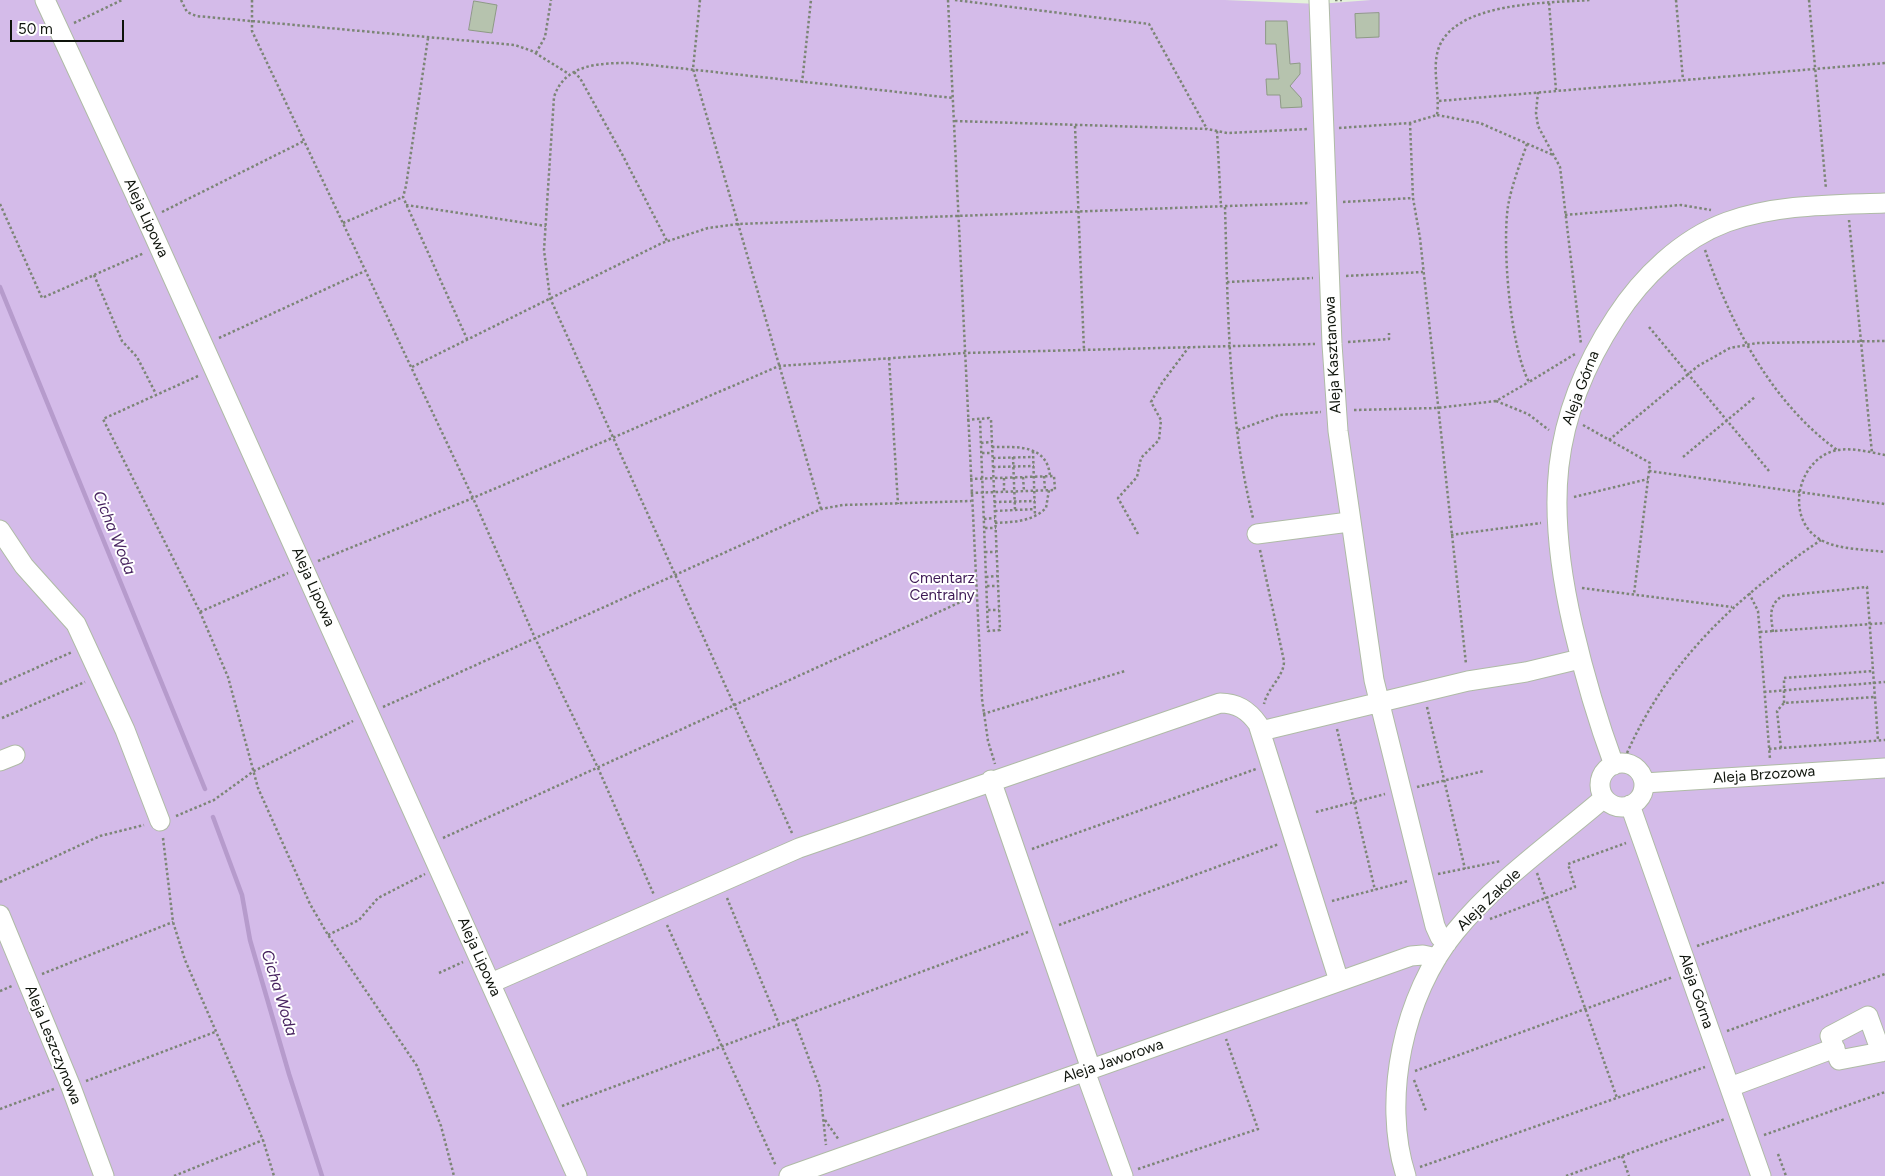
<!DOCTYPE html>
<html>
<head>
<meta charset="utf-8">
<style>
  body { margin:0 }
  #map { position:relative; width:1885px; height:1176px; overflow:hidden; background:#e4f1db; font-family:Figtree,sans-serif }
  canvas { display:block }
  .scale { position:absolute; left:10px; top:20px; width:114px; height:22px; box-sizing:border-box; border:2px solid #0e130b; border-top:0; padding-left:6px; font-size:15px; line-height:18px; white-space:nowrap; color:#0e130b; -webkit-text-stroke:4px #fff; paint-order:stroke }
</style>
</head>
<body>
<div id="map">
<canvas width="1885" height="1176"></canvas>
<div class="scale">50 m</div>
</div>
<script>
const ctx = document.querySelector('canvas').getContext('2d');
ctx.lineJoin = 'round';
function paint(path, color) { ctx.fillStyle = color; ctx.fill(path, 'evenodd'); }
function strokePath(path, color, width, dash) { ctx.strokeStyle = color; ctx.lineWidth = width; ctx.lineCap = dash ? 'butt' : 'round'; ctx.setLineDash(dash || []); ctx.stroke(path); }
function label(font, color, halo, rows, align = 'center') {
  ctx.font = font + ' Figtree,sans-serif'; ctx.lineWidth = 4; ctx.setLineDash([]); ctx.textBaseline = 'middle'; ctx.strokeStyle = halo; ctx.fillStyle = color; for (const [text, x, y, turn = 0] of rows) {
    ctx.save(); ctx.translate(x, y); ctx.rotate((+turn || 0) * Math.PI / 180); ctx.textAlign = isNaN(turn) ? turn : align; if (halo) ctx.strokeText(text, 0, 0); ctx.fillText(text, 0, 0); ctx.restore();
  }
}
const green = new Path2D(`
  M0 0H1225L1319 4 1371 0H1885V1176H0Z`);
const stream = new Path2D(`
  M0 287 205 789
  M213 817 242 895 250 940 289 1074 322 1176`);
const building = new Path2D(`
  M474 1 497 5 492 33 469 30Z
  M1379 13V37L1356 38 1355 14Z
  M1266 21H1287L1290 64 1300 63V74L1290 86 1301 98 1302 107 1281 108 1280 95H1267L1266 79H1279L1276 44H1266Z`);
const path = new Path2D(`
  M181 0 187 12 196 16 515 45 532 51 569 74
  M252 0V31L473 498 535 638 598 768 654 895
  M700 0 693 69 821 509
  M948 0 982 699 988 741 995 764
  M955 0 1149 24 1207 129
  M1335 0H1342
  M1676 0 1683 80
  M1809 0 1826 189
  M1549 3 1556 90
  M74 23 122 0
  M428 38 406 186 403 197 467 339
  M536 53 545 37 551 0
  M574 72 580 78 622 154 667 241
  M802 83 811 0
  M1538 92 1536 113 1538 126 1560 167 1581 344
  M1439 101 1885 63
  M1437 115 1480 123 1553 155
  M955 121 1207 129 1227 133 1309 129
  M1410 123 1413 198 1420 238 1466 664
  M1075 126 1084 350
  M1339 128 1410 123 1437 115C1440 93 1432 71 1438 50 1453 1 1550 3 1591 0
  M1217 131 1221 207
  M1527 144C1520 164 1512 184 1508 206 1502 247 1510 346 1529 382L1575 354
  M1343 202 1413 198
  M0 204 42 298 144 253
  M406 205 546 226
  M1225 207C1228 310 1228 417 1253 518
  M162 212 304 141
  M1565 215 1681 205 1711 210
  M1849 220 1872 453
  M343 223 403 197
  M1705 250C1731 324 1771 402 1837 450
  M94 275 122 341 137 357 156 394
  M1346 276 1423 272
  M1227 282 1313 278
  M1649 327 1769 471
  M219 338 365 271
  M1348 342 1389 339V333
  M889 358 898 504
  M412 367 662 243 708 228 738 224 1310 203
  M198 376 103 419 200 612 228 677 258 788 310 904 328 935 417 1066 441 1126 454 1176
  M1496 401 1528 414 1549 430
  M1354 410 1437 408 1496 401 1529 382
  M967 420 989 418 991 420 1000 630 988 631 980 419
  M1583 425 1650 463 1634 594
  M1238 430 1279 415 1321 412
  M1609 440 1698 366 1730 348 1757 343 1885 341
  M981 443 992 442
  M992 447C1017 447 1047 444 1050 476
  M1033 451 1035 516
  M982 453H992
  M1885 455C1868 452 1845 445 1828 453 1795 468 1787 521 1821 540 1839 550 1865 549 1885 552
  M1013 457 1015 510
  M1683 457 1755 397
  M993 458 1033 457
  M993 467 1034 466
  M1649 471 1885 504
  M1044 476 1045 490
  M1023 477 1024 491
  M1004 478V491
  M970 479 1054 476 1055 490 970 493
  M1574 497 1648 479
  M994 502 1035 501
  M995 511 1035 509
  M984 519 995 518
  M995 523C1013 522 1032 522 1046 508L1049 490
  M985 528H996
  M1138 534 1118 498 1137 477 1141 458 1159 440 1161 420 1151 402 1162 383 1189 347
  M1451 535 1541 523
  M1260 550 1284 661C1284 677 1268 687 1264 704
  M985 552H996
  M318 561 473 498 779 366 964 353 1315 344
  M986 577 997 576
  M987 586H998
  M1582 588 1732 607
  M1749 593 1758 611 1770 759
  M988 610H999
  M200 612 288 573
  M1760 632 1885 623
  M1773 632C1771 616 1768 606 1782 596L1867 587 1878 740
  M0 684 72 652
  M1764 692 1885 682
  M1784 703V678L1873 671
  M383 707 821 509 843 505 971 501
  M1427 707 1465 869
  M983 714 1125 671
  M2 718 85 682
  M1337 729 1375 890
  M1781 748 1777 711 1784 703 1875 697
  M1769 749 1885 740
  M1627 753C1669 659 1738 596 1821 540
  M1417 787 1484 771
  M1316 812 1385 794
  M176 816 214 800 254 771 353 721
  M792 833 550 298 544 250 554 97C565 63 601 63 632 63L953 98
  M163 838 173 922 185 960 263 1140 274 1176
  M443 838 976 595
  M1032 849 1256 769
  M1537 873 1617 1098
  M1438 874 1501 861
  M0 882 100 836 144 825
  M727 898 779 1024
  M1332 901 1408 881
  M1490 919 1575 887 1568 864 1626 843
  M667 925 776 1166
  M1059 925 1279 844
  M328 935 359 920 378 898 425 874
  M1697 946 1885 882
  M439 973 463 962
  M42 974 173 922
  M0 991 12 986
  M794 1019 820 1088 826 1145
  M1727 1031 1885 974
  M1415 1071 1673 977
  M1414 1080 1426 1111
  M86 1081 215 1032
  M562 1106 1028 932
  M0 1109 54 1089
  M825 1120 839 1140
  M1764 1135 1885 1092
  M1778 1154 1786 1176
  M1622 1156 1629 1176
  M1420 1167 1705 1067
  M1138 1169 1258 1129 1226 1039
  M174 1176 263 1140
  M1566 1176 1725 1119`);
const street = new Path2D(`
  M45 0 147 220 577 1176
  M1319 0 1332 344 1338 431 1374 680 1435 926 1440 937 1447 943
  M0 530 24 566 76 624 125 730 160 821
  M1257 534 1349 522
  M1261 731 1468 681 1526 672 1580 659
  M0 761 15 755
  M1600 785a22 22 0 1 1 44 0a22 22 0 1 1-44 0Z
  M1614 765C1597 719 1584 674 1573 627 1546 510 1548 420 1616 317 1642 277 1681 239 1727 222 1777 204 1832 205 1885 203
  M991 780 1091 1069
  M1644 783 1885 768
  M1630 805 1761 1176
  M0 915 71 1087 104 1176
  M491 983 799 848 1220 703C1237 703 1248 710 1258 724L1339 981
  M1868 1016 1881 1052 1839 1060 1830 1036Z
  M1085 1071 1123 1176
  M1730 1087 1835 1048
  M789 1176 1411 956 1423 955 1437 958
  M1406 1176C1381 1099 1404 994 1455 932 1496 881 1554 841 1604 798`);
const streetNames = [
  ["Aleja Lipowa",146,218,65],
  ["Aleja Kasztanowa",1333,355,-93],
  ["Aleja Górna",1581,388,-69],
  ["Aleja Lipowa",313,587,66],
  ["Aleja Brzozowa",1764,775,-4],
  ["Aleja Zakole",1489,900,-44],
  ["Aleja Lipowa",479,957,66],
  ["Aleja Górna",1696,991,71],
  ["Aleja Leszczynowa",53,1045,68],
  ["Aleja Jaworowa",1113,1061,-19]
];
const parkNames = [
  ["Cmentarz",942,579],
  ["Centralny",942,596]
];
const waterNames = [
  ["Cicha Woda",114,533,68],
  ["Cicha Woda",279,993,73]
];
paint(green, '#d4bbe9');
strokePath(stream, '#b69bcc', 4.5);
paint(building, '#b6c3ae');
strokePath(building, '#8e9a86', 1);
strokePath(street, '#afbba6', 21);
strokePath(path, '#7c8576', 2.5, [2.5, 2.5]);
strokePath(street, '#fff', 19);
label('15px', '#0e130b', '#fff', streetNames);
label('15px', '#3d1954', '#fff', parkNames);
label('italic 16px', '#482460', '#fff', waterNames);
</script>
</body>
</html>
